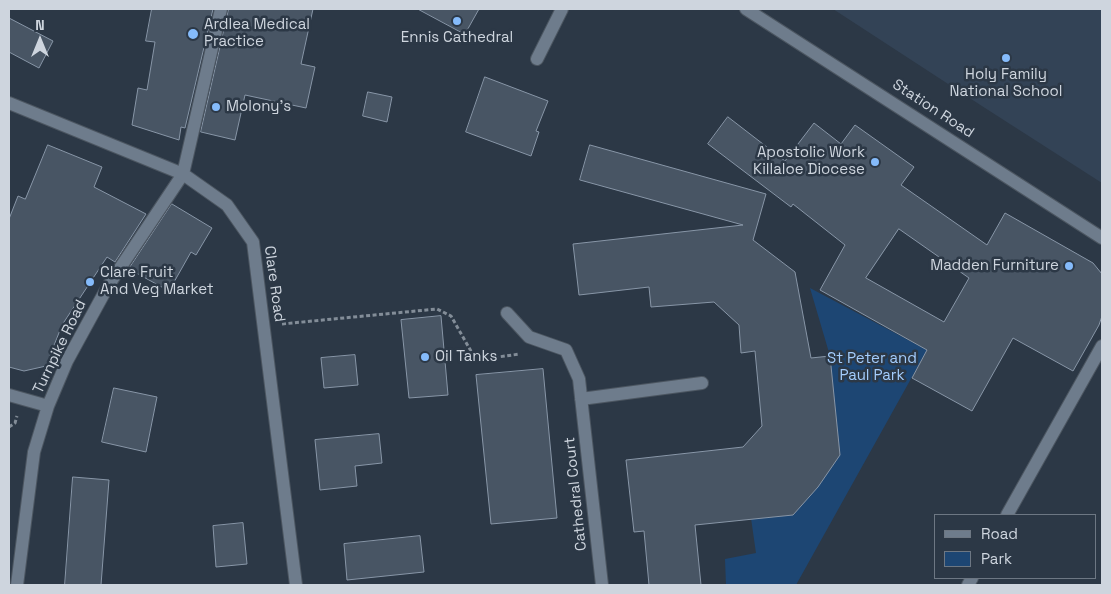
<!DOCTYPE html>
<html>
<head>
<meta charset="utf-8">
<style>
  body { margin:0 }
  #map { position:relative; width:1111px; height:594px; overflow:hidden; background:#2c3846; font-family:"Space Grotesk",sans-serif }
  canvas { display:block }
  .frame { position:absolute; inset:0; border:10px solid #ced5de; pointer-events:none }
  .legend { position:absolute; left:934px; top:514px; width:162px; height:65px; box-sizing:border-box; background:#2c3846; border:1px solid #6d7783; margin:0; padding:6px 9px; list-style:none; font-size:15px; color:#ced5de }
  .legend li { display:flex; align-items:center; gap:10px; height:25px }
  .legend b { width:25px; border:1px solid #6d7783 }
  .north { position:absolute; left:15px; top:15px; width:50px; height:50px; -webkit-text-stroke:4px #2c3846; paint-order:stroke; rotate:0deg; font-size:14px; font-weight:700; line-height:20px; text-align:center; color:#ced5de }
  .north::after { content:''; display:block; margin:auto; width:18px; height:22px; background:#ced5de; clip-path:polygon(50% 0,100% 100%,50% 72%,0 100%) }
</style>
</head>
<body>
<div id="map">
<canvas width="1111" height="594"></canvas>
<div class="frame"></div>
<ul class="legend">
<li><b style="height:6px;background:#6e7c8c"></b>Road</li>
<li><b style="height:14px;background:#1d4673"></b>Park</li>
</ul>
<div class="north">N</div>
</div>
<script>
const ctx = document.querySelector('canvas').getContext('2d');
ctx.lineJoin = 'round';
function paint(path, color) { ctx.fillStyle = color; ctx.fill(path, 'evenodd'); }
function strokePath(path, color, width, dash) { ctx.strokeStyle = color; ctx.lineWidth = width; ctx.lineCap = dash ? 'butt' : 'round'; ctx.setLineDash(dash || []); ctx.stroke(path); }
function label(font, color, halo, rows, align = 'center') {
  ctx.font = font + ' "Space Grotesk",sans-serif'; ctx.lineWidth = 5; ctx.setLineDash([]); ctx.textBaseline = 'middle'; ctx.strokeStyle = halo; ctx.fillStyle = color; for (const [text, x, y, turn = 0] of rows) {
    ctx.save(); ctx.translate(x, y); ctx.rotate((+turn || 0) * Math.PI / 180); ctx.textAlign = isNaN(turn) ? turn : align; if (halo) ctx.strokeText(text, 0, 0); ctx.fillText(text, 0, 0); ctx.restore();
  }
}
const built = new Path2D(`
  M833 9H1102V183L985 108Z`);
const green = new Path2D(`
  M810 288 927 350 796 585H726L725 559 756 553 751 518 793 515 840 455 830 356Z`);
const building = new Path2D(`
  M152 9H213L185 128 181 127 179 140 132 125 138 88 147 90 155 42 146 41Z
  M229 9H313L301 64 315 67 306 108 245 95 235 140 201 132Z
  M418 9H479L465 34Z
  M9 18 53 41 39 68 9 52Z
  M485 77 548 101 536 131 539 132 531 156 466 132Z
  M368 92 392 97 387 122 363 116Z
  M728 117 785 161 814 123 841 144 855 125 914 167 901 185 987 245 1005 213 1093 263 1102 274V316L1099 325 1073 371 1013 338 972 411 912 378 927 350 820 290 845 245 793 204 791 207 708 144ZM899 229 969 278 944 322 866 278Z
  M48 145 102 167 94 187 146 214 115 262 107 257 62 325 46 366 24 371 9 367V219L18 196 25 199Z
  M590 145 766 194 753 240 795 272 811 358 830 356 840 455 818 487 793 515 695 525 701 585H649L644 531 634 532 626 460 743 447 762 426 755 351 741 353 739 325 714 302 651 307 649 287 579 295 573 244 743 225 580 180Z
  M172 204 212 228 196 255 191 252 169 291 129 269Z
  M441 316 448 395 409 398 401 320Z
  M355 355 358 385 324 388 321 358Z
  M543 369 557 518 491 524 476 375Z
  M114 388 157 397 146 452 102 442Z
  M379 434 382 463 355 466 357 486 320 490 315 440Z
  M73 477 109 480 101 585H65Z
  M243 523 247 564 216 567 213 526Z
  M420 536 424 572 347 580 344 544Z`);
const path = new Path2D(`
  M282 324 437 309 451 316 476 360 520 354
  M9 427 15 423 17 416`);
const lane = new Path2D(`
  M537 59 562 9`);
const street = new Path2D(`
  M507 313 529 337 566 350 579 379 602 585
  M9 395 48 406
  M581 399 702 383
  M17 585 34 452 48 406 67 361 108 286 183 174`);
const secondary = new Path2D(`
  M746 9 1102 238
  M9 103 183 174 227 205 253 242 296 585
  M183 174 221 9
  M1007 515 1102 346
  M968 585 972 578`);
const markers = [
  [457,21,5,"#85bbfb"],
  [193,34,6,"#85bbfb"],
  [1006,58,5,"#85bbfb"],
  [216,107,5,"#85bbfb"],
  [875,162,5,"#85bbfb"],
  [1069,266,5,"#85bbfb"],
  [90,282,5,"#85bbfb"],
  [425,357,5,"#85bbfb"]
];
const poiNames = [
  ["Ardlea Medical",204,25],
  ["Practice",204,42],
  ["Ennis Cathedral",457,38,"center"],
  ["Holy Family",1006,75,"center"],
  ["National School",1006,92,"center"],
  ["Molony's",226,107],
  ["Apostolic Work",865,153,"right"],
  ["Killaloe Diocese",865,170,"right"],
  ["Madden Furniture",1059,266,"right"],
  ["Clare Fruit",100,273],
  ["And Veg Market",100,290],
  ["Oil Tanks",435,357]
];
const streetNames = [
  ["Station Road",933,109,33],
  ["Clare Road",274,284,82],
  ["Turnpike Road",60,347,-64],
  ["Cathedral Court",576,494,-96]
];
const parkNames = [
  ["St Peter and",872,359],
  ["Paul Park",872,376]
];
paint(built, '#334356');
paint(green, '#1d4673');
paint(building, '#485564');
strokePath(building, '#8896a7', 1);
strokePath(lane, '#4c5661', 14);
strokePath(street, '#4c5661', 14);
strokePath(secondary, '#4c5661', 14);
strokePath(path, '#838d98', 3, [4, 2.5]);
strokePath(lane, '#6e7c8c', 12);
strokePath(street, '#6e7c8c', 12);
strokePath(secondary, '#6e7c8c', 12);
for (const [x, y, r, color] of markers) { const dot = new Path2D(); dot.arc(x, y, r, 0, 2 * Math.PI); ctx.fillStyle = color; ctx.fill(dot); strokePath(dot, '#2c3846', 2); }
label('15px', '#ced5de', '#2c3846', poiNames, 'left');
label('15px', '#ced5de', '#2c3846', streetNames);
label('15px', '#a3ccfc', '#2c3846', parkNames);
</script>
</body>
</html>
